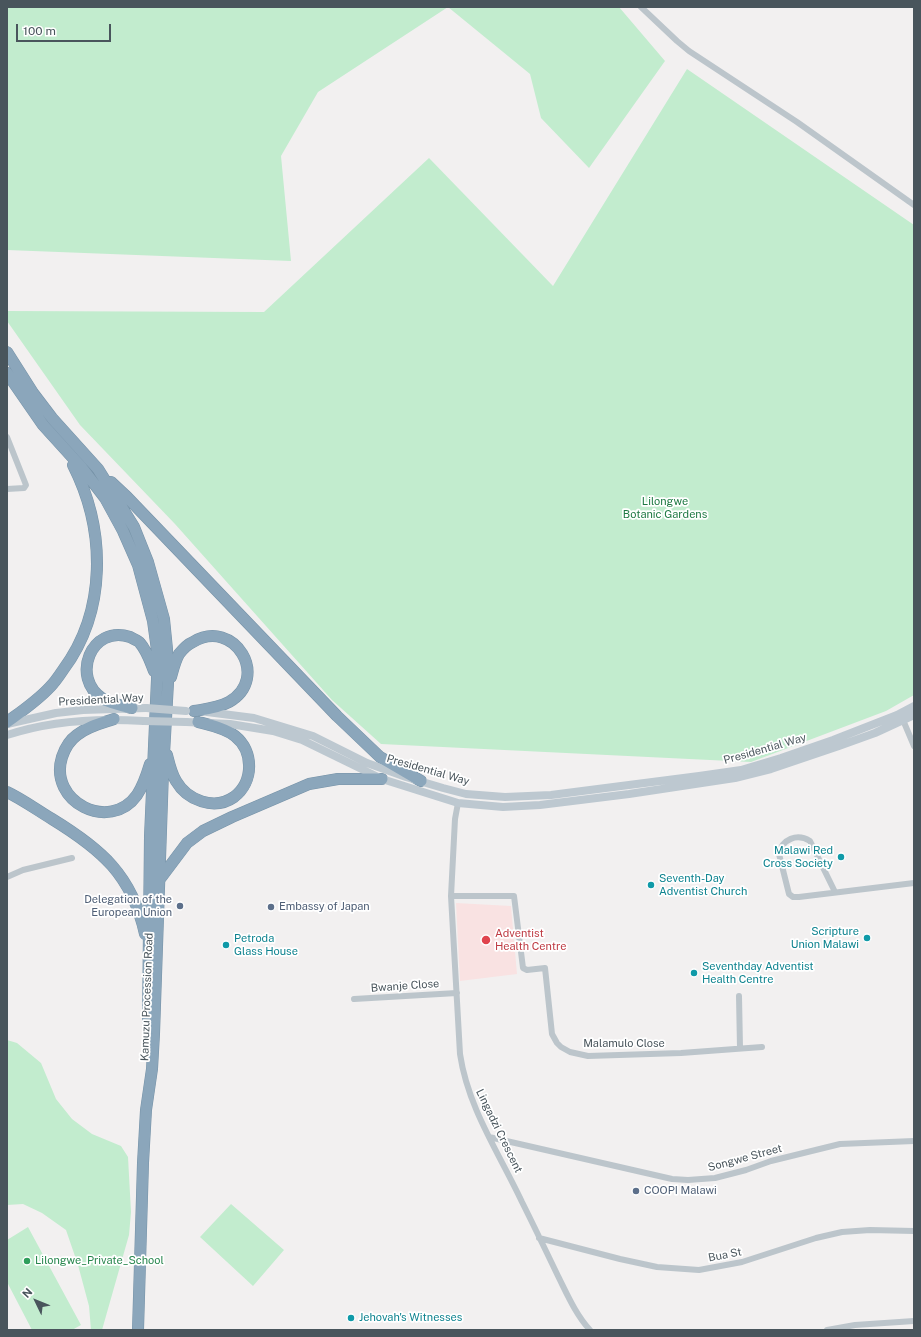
<!DOCTYPE html>
<html>
<head>
<meta charset="utf-8">
<style>
  body { margin:0 }
  #map { position:relative; width:921px; height:1337px; overflow:hidden; background:#f2f0f0; font-family:"Public Sans",sans-serif }
  canvas { display:block }
  .frame { position:absolute; inset:0; border:8px solid #49555c; pointer-events:none }
  .north { position:absolute; left:16px; top:1281px; width:40px; height:40px; -webkit-text-stroke:3px #fff; paint-order:stroke; rotate:313deg; font-size:11px; font-weight:700; line-height:16px; text-align:center; color:#49555c }
  .north::after { content:''; display:block; margin:auto; width:14px; height:18px; background:#49555c; clip-path:polygon(50% 0,100% 100%,50% 72%,0 100%) }
  .scale { position:absolute; left:16px; top:24px; width:95px; height:18px; box-sizing:border-box; border:2px solid #49555c; border-top:0; padding-left:5px; font-size:12px; line-height:14px; white-space:nowrap; color:#49555c; -webkit-text-stroke:3px #fff; paint-order:stroke }
</style>
</head>
<body>
<div id="map">
<canvas width="921" height="1337"></canvas>
<div class="frame"></div>
<div class="north">N</div>
<div class="scale">100 m</div>
</div>
<script>
const ctx = document.querySelector('canvas').getContext('2d');
ctx.lineJoin = 'round';
function paint(path, color) { ctx.fillStyle = color; ctx.fill(path, 'evenodd'); }
function strokePath(path, color, width, dash) { ctx.strokeStyle = color; ctx.lineWidth = width; ctx.lineCap = dash ? 'butt' : 'round'; ctx.setLineDash(dash || []); ctx.stroke(path); }
function label(font, color, halo, rows, align = 'center') {
  ctx.font = font + ' "Public Sans",sans-serif'; ctx.lineWidth = 3.5; ctx.setLineDash([]); ctx.textBaseline = 'middle'; ctx.strokeStyle = halo; ctx.fillStyle = color; for (const [text, x, y, turn = 0] of rows) {
    ctx.save(); ctx.translate(x, y); ctx.rotate((+turn || 0) * Math.PI / 180); ctx.textAlign = isNaN(turn) ? turn : align; if (halo) ctx.strokeText(text, 0, 0); ctx.fillText(text, 0, 0); ctx.restore();
  }
}
const medical = new Path2D(`
  M456 903 511 906 517 974 460 981Z`);
const green = new Path2D(`
  M7 7H448L318 92 281 156 291 261 7 250Z
  M448 7H619L665 61 589 168 541 118 530 74Z
  M687 69 914 225V695L886 711 751 762 381 744 332 700 175 524 80 425 7 321V311L264 312 429 158 553 286Z
  M7 1040 17 1043 41 1063 56 1099 72 1119 92 1134 121 1146 128 1157 131 1212 129 1235 102 1330H91L89 1306 78 1265 66 1230 42 1213 23 1204 7 1205Z
  M231 1204 284 1250 253 1286 200 1237Z
  M28 1227 81 1325 72 1330H32L7 1282V1240Z`);
const street = new Path2D(`
  M641 7 677 41 689 51 797 122 914 205
  M7 437 26 485 24 488 7 489
  M903 720 914 746
  M458 803 455 819 451 896 460 1054C468 1108 499 1153 522 1202 534 1226 546 1251 558 1276 567 1294 576 1315 590 1330
  M7 877 23 870 72 858
  M835 892 810 841C797 833 782 839 779 854L789 894 793 897H799L914 883
  M451 896H514L523 968 527 970 545 968 552 1034 557 1043 561 1047 570 1052 588 1056 681 1053 762 1047
  M739 996 740 1048
  M354 999 457 993
  M489 1137 672 1179 688 1180 715 1178 746 1170 771 1161 840 1144 914 1141
  M539 1238 620 1259 657 1267 699 1270 742 1262 816 1238 842 1232 870 1230 914 1231
  M827 1330 855 1325 914 1321`);
const secondary = new Path2D(`
  M207 712 254 718 313 736 367 763 406 777 443 788 466 794 505 797 551 795 699 776 741 770 781 758 833 740 897 715 914 706
  M186 722 230 724 273 731 302 740 382 779 458 803 503 807 540 805 629 794 735 778 771 769 839 746 875 733 914 715
  M7 724 56 713 83 710 146 708
  M7 735C52 720 98 718 144 721`);
const highway = new Path2D(`
  M7 352 33 393 52 418 98 469 134 527 148 562 164 619 167 649 168 683 163 772 154 1034 152 1069 146 1110 143 1163 138 1330
  M7 373 43 425 82 468 105 498 123 531 138 565 153 621 157 650V679L150 836 148 1021
  M111 482 127 497 337 716 380 757 421 781
  M171 677C173 670 175 661 179 654 183 649 188 644 193 642 234 617 271 678 229 702 218 708 206 709 194 711
  M132 708C123 706 112 704 103 699 70 678 91 624 130 637 133 639 138 640 140 643 147 651 150 661 154 671
  M114 719C102 723 88 726 77 735 70 740 65 748 62 757 48 802 110 833 137 795 143 786 147 774 150 764
  M7 722C22 711 37 701 50 687 55 682 59 676 63 670 107 611 106 530 73 465
  M167 755C169 763 171 773 176 781 187 800 214 811 234 797 254 782 254 751 235 736 225 728 210 725 198 722
  M7 792C22 799 37 810 52 819 101 849 132 875 145 934
  M160 879 187 843 203 831 232 817 309 784 338 779H382`);
const secondaryBridge = new Path2D(`
  M146 708 186 711
  M144 721 186 722`);
const markers = [
  [841,857,4,"#0f9aa8"],
  [651,885,4,"#0f9aa8"],
  [180,906,4,"#5c6f8a"],
  [271,907,4,"#5c6f8a"],
  [867,938,4,"#0f9aa8"],
  [486,940,5,"#e0444e"],
  [226,945,4,"#0f9aa8"],
  [694,973,4,"#0f9aa8"],
  [636,1191,4,"#5c6f8a"],
  [27,1261,4,"#2e9e5b"],
  [351,1318,4,"#0f9aa8"]
];
const parkNames = [
  ["Lilongwe",665,502],
  ["Botanic Gardens",665,515]
];
const streetNames = [
  ["Presidential Way",101,700,-3],
  ["Presidential Way",765,749,-16],
  ["Presidential Way",428,770,16],
  ["Bwanje Close",405,986,-4],
  ["Kamuzu Procession Road",147,997,-88],
  ["Malamulo Close",624,1044],
  ["Lingadzi Crescent",499,1131,64],
  ["Songwe Street",745,1158,-15],
  ["Bua St",725,1255,-11]
];
const cultureNames = [
  ["Malawi Red",833,851,"right"],
  ["Cross Society",833,864,"right"],
  ["Seventh-Day",659,879],
  ["Adventist Church",659,892],
  ["Scripture",859,932,"right"],
  ["Union Malawi",859,945,"right"],
  ["Petroda",234,939],
  ["Glass House",234,952],
  ["Seventhday Adventist",702,967],
  ["Health Centre",702,980],
  ["Jehovah's Witnesses",359,1318]
];
const serviceNames = [
  ["Delegation of the",172,900,"right"],
  ["European Union",172,913,"right"],
  ["Embassy of Japan",279,907],
  ["COOPI Malawi",644,1191]
];
const healthNames = [
  ["Adventist",495,934],
  ["Health Centre",495,947]
];
const leisureNames = [
  ["Lilongwe_Private_School",35,1261]
];
paint(medical, '#f9e2e2');
paint(green, '#c2ecce');
strokePath(highway, '#7692a7', 12);
strokePath(street, '#bcc5cb', 6);
strokePath(secondary, '#bdc8d0', 8);
strokePath(highway, '#8ba6bb', 11);
strokePath(secondaryBridge, '#bdc8d0', 8);
for (const [x, y, r, color] of markers) { const dot = new Path2D(); dot.arc(x, y, r, 0, 2 * Math.PI); ctx.fillStyle = color; ctx.fill(dot); strokePath(dot, '#fff', 1.5); }
label('11px', '#1e7943', '#fff', parkNames);
label('11px', '#49555c', '#fff', streetNames);
label('11px', '#0d838f', '#fff', cultureNames, 'left');
label('11px', '#4e5e75', '#fff', serviceNames, 'left');
label('11px', '#be3a42', '#fff', healthNames, 'left');
label('11px', '#27864d', '#fff', leisureNames, 'left');
</script>
</body>
</html>
